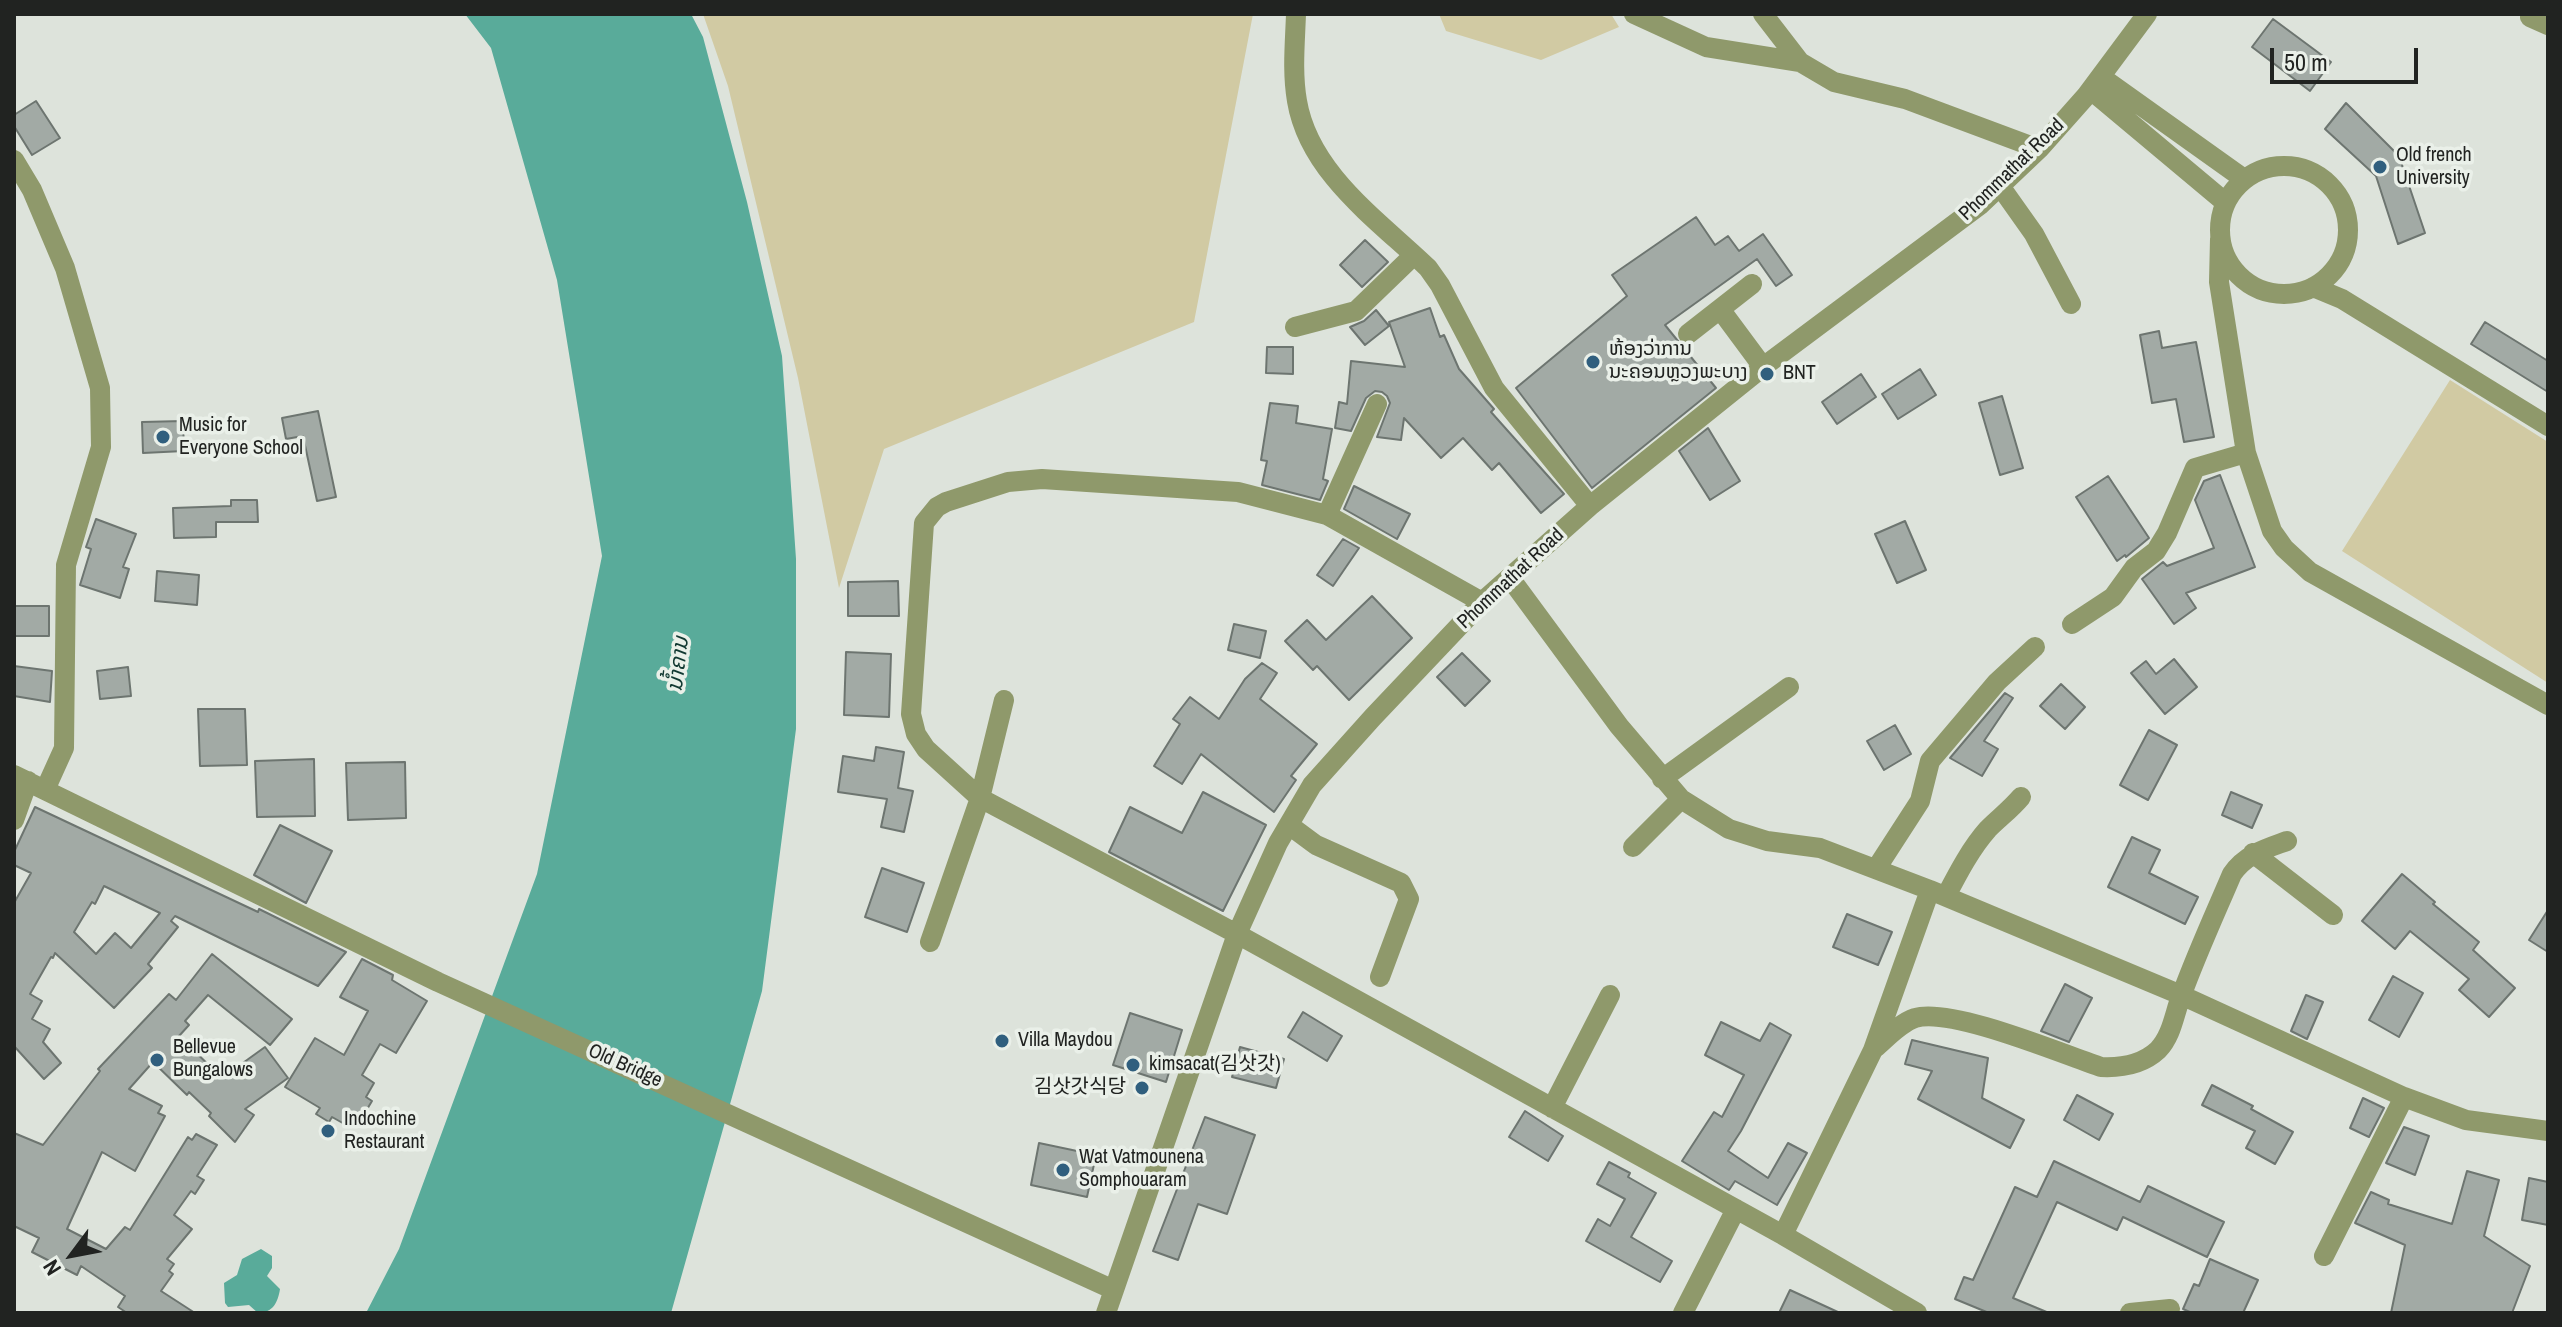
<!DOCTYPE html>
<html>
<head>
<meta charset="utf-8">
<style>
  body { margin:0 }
  #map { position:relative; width:2562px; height:1327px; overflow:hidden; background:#dde3db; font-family:"Archivo Narrow",sans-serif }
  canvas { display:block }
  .frame { position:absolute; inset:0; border:16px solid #212321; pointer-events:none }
  .north { position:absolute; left:32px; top:1215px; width:80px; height:80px; -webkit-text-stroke:6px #eaf0e9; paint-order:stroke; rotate:238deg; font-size:22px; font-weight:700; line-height:32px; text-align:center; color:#212321 }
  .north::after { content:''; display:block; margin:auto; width:28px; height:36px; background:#212321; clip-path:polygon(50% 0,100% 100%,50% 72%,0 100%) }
  .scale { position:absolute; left:2270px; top:48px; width:148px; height:36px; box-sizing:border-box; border:4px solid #212321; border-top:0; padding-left:10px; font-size:24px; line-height:28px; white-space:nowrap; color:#212321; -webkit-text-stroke:6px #eaf0e9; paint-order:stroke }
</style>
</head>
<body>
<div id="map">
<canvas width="2562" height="1327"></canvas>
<div class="frame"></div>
<div class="north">N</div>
<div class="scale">50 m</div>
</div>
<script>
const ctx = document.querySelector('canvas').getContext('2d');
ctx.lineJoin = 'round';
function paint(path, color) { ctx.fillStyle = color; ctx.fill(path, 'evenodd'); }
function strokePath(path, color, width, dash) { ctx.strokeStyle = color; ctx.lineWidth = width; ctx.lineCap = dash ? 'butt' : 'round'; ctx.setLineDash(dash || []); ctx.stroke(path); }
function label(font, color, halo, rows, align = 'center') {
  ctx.font = font + ' "Archivo Narrow","Noto Sans KR","Noto Sans Lao",sans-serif'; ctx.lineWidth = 7; ctx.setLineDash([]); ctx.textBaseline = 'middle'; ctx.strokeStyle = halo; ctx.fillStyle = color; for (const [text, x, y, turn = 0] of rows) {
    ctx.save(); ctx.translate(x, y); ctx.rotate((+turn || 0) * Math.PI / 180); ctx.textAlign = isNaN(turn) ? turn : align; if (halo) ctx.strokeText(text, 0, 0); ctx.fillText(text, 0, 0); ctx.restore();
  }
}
const green = new Path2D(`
  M703 14H1253L1194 322 884 449 839 588 798 378 728 86Z
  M1439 14H1611L1619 27 1541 60 1446 31Z
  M2450 380 2548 442V683L2342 551Z`);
const water = new Path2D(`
  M465 14H691L703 37 747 202 782 356 796 559V729L762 991 671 1313H366L399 1249 537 874 602 556 557 280 491 48Z
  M261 1249 272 1256V1268L267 1276 280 1289C278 1302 273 1313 258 1313L249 1305 228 1307 225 1303 224 1283 237 1275 242 1259Z`);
const building = new Path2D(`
  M2273 19 2331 62 2310 91 2252 47Z
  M36 101 60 138 32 155 14 126V115Z
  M2346 103 2399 156 2425 233 2398 244 2376 176 2325 129Z
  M1696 217 1715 245 1728 236 1739 251 1763 234 1792 275 1776 286 1757 259 1665 325 1716 388 1592 488 1516 388 1627 296 1612 275Z
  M1365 240 1388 262 1362 287 1340 265Z
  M1430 308 1440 337 1444 335 1459 369 1494 409 1491 412 1564 494 1541 513 1499 463 1492 470 1463 438 1441 458 1404 418 1401 440 1377 437 1390 403 1387 396 1382 392 1375 391 1366 398 1351 431 1335 428 1339 402 1347 404 1351 361 1405 367 1389 322Z
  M1376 310 1389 326 1365 345 1350 327 1364 321Z
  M2485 322 2548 361V392L2471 344Z
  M2159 331 2162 348 2196 342 2214 437 2184 442 2176 399 2152 403 2140 335Z
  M1267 347H1293V374L1266 373Z
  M1920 369 1936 395 1898 419 1882 394Z
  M1861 374 1876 397 1837 424 1822 402Z
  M2002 396 2023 468 2000 475 1979 403Z
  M1270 403 1298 406 1296 423 1332 429 1323 479 1328 481 1320 500 1262 485 1267 461 1261 460Z
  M318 411 336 497 317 501 303 436 286 439 282 418Z
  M183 421 184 451 143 453 142 422Z
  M1708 428 1740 481 1710 500 1679 451Z
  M2220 475 2255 567 2186 593 2196 608 2174 624 2142 579 2163 562 2167 566 2214 548 2195 500 2204 481Z
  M2108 476 2149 538 2126 557 2125 555 2117 561 2076 497Z
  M1354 486 1410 514 1397 539 1344 509Z
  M231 500H257L258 522H216V537L174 538 173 508 231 506Z
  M96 519 136 534 123 567 129 569 120 598 80 585 91 549 86 547Z
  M1905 521 1926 570 1897 583 1875 534Z
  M1343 539 1359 548 1333 586 1317 575Z
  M157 571 199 575 197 605 155 601Z
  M898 581 899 616H848V582Z
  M1372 596 1412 638 1349 700 1317 666 1313 670 1285 641 1307 620 1326 640Z
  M14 606H49V636H14Z
  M1234 624 1266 631 1260 658 1228 650Z
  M846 652 891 654 889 717 844 715Z
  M1462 653 1490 681 1465 706 1437 677Z
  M2174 659 2197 687 2165 714 2131 673 2146 661 2156 674Z
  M1262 663 1277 673 1260 699 1317 744 1291 776 1296 780 1274 812 1201 754 1182 784 1154 766 1180 724 1173 719 1190 697 1219 719 1245 679Z
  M14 666 52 671 50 702 14 696Z
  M128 667 131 696 100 699 97 671Z
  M2061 684 2085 707 2065 729 2040 706Z
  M2005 693 2013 698 1984 741 1998 749 1982 776 1950 758Z
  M198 709H245L247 765 200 766Z
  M1895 725 1911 754 1884 770 1867 741Z
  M2149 730 2177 745 2148 800 2120 785Z
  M876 747 904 752 898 788 913 791 904 832 881 827 887 799 838 792 843 756 874 761Z
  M314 759 315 816 257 817 255 761Z
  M405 762 406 818 348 820 346 763Z
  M1203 792 1266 825 1223 911 1109 852 1130 807 1182 833Z
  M2231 792 2262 805 2252 828 2222 815Z
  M35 807 258 912 259 909 346 952 318 986 175 916 171 921 178 927 148 964 152 968 114 1008 55 953 53 958 51 957 30 994 42 1001 32 1019 50 1029 43 1042 61 1063 44 1079 14 1046V903L31 873 14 865V852ZM104 886 160 913 131 948 115 933 96 954 74 932 92 902 95 904Z
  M280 825 332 851 306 903 254 875Z
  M2132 837 2160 850 2149 873 2198 897 2185 924 2108 887Z
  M882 868 924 883 907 932 865 917Z
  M2402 874 2435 902 2433 904 2479 942 2473 950 2515 988 2489 1017 2459 990 2469 979 2410 931 2395 949 2362 921Z
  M2548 910V952L2529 940Z
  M1847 914 1892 932 1878 965 1833 947Z
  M212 954 292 1019 270 1045 208 995 185 1021 189 1025 179 1036 222 1078 265 1047 288 1078 245 1109 254 1115 235 1142 209 1116 211 1113 189 1092 187 1095 153 1062 129 1089 162 1106 158 1113 165 1116 135 1171 102 1152 67 1229 106 1249 125 1227 130 1230 188 1137 192 1140 196 1134 217 1145 197 1176 204 1180 195 1194 191 1191 174 1215 192 1229 167 1259 174 1264 169 1271 173 1274 161 1291 195 1313H127L118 1307 125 1296 81 1266 77 1275 32 1252 39 1238 14 1226V1133L43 1145 100 1071 98 1069 169 994 176 1000Z
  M362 959 393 975 392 980 427 1001 396 1053 380 1044 362 1075 374 1083 366 1097 372 1101 363 1116 356 1112 348 1126 332 1117 329 1122 316 1114 320 1108 285 1087 315 1038 344 1055 368 1011 340 997Z
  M2393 976 2423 993 2399 1037 2369 1020Z
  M2065 984 2092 998 2069 1042 2041 1031Z
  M2306 995 2323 1002 2307 1039 2291 1031Z
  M1303 1012 1342 1036 1327 1061 1288 1037Z
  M1130 1013 1182 1030 1166 1082 1113 1065Z
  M1721 1022 1760 1041 1770 1023 1791 1035 1741 1131 1728 1151 1768 1178 1788 1143 1807 1153 1777 1205 1735 1181 1729 1190 1682 1161 1714 1112 1722 1117 1744 1075 1705 1055Z
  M1912 1040 1988 1058 1982 1098 2024 1120 2010 1148 1918 1099 1932 1071 1905 1064Z
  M1240 1047 1284 1059 1276 1088 1232 1077Z
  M2212 1085 2253 1106 2251 1109 2293 1132 2275 1164 2246 1148 2255 1131 2202 1105Z
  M2077 1095 2113 1114 2099 1140 2064 1120Z
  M2363 1098 2384 1108 2369 1137 2350 1128Z
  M1525 1111 1563 1136 1548 1161 1509 1137Z
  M1205 1117 1255 1135 1227 1214 1198 1204 1178 1260 1153 1251Z
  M2404 1127 2429 1136 2415 1175 2386 1163Z
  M1039 1143 1096 1155 1087 1197 1031 1185Z
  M2054 1161 2140 1202 2148 1186 2224 1222 2207 1257 2123 1217 2117 1230 2057 1202 2013 1298 2049 1313H1989L1955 1299 1964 1277 1973 1280 2015 1187 2037 1197Z
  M1609 1162 1630 1173 1628 1177 1656 1193 1631 1237 1672 1261 1660 1282 1586 1241 1598 1219 1610 1226 1625 1199 1597 1184Z
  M2467 1171 2499 1180 2484 1236 2530 1266 2512 1313H2391L2405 1245 2355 1223 2371 1192 2389 1200 2388 1204 2452 1224Z
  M2529 1178 2548 1182V1225L2522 1220Z
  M2210 1259 2258 1280 2243 1313H2192L2183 1309 2194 1284 2199 1286Z
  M1790 1290 1840 1313H1779Z`);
const minor = new Path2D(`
  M1296 14C1295 43 1292 72 1297 101 1309 173 1378 220 1428 268L1440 285 1494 388 1590 506
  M1634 14 1706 47 1800 62
  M1763 14 1800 62 1834 82 1905 99 2039 149
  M2530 17 2548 25
  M2101 77 2244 179
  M2091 90 2226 203
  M14 160 32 190 65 268 100 388 101 447 66 565 64 748 45 790
  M2220 230a64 64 0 1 1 128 0a64 64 0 1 1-128 0Z
  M2000 186 2034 234 2071 304
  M2220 239 2219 282 2246 453 2272 531 2284 548 2310 572 2548 705
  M2313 287 2342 299 2548 426
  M1720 309 1763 367
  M1295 327 1356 311 1414 255
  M1688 334 1752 284
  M1327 515 1377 404
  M1510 578 1619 726 1681 799 1729 829 1767 841 1820 848 1930 890 1873 1050 1783 1235
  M1482 602 1327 515 1238 492 1042 479 1008 482 946 502 937 507 924 523 911 714 916 734 926 749 980 798 1237 934 1783 1235 1917 1313
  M2072 624 2113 597 2134 568 2156 551 2167 533 2195 468 2246 453
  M14 775 438 982 1114 1290
  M1662 779 1789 687
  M14 820 28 781
  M1289 825 1316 845 1401 883 1409 899 1380 977
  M1633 847 1681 799
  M2253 853 2333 915
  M1876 869 1920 801 1930 761 1997 682 2035 647
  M1930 890 2181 995 2404 1097 2466 1120 2548 1131
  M1946 896C1958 873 1971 848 1988 829 1999 818 2011 809 2021 797
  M930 942 980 798 1004 700
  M1875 1048C1887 1038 1900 1023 1915 1018 1951 1007 2062 1054 2101 1067 2122 1068 2142 1065 2158 1050 2173 1034 2174 1013 2182 994 2197 953 2215 914 2232 874 2246 854 2265 849 2287 841
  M1552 1108 1610 995
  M2324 1256 2404 1097
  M1106 1313 1237 934 1278 843 1312 785 1373 717 1482 602 1590 506 1763 367 1980 205 2039 149 2086 96 2147 14
  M1683 1313 1736 1209
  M2130 1313 2170 1309`);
const markers = [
  [2380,167,8,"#305f7e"],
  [1593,362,8,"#305f7e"],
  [1767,374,8,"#305f7e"],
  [163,437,8,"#305f7e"],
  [1002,1041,8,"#305f7e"],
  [157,1060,8,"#305f7e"],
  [1133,1065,8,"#305f7e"],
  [1142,1088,8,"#305f7e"],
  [328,1131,8,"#305f7e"],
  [1063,1170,8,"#305f7e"]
];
const poiNames = [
  ["Old french",2396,156],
  ["University",2396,179],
  ["ຫ້ອງວ່າການ",1609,350],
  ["ນະຄອນຫຼວງພະບາງ",1609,373],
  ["BNT",1783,374],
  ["Music for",179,426],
  ["Everyone School",179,449],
  ["Villa Maydou",1018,1041],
  ["Bellevue",173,1048],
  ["Bungalows",173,1071],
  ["kimsacat(김삿갓)",1149,1065],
  ["김삿갓식당",1126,1088,"right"],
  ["Indochine",344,1120],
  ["Restaurant",344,1143],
  ["Wat Vatmounena",1079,1158],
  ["Somphouaram",1079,1181]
];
const streetNames = [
  ["Phommathat Road",2012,170,-44],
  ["Phommathat Road",1511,579,-43],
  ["Old Bridge",625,1066,24]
];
const waterNames = [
  ["ນ້ຳຄານ",679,664,-83]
];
paint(green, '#d1caa3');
paint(water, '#59ab9a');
paint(building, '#a2aaa5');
strokePath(building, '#6d7570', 2);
strokePath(minor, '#8f996b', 20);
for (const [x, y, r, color] of markers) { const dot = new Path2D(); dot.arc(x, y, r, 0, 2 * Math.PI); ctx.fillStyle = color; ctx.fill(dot); strokePath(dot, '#eaf0e9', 3); }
label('20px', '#212321', '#eaf0e9', poiNames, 'left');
label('20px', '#212321', '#eaf0e9', streetNames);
label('italic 22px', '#123932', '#eaf0e9', waterNames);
</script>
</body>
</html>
